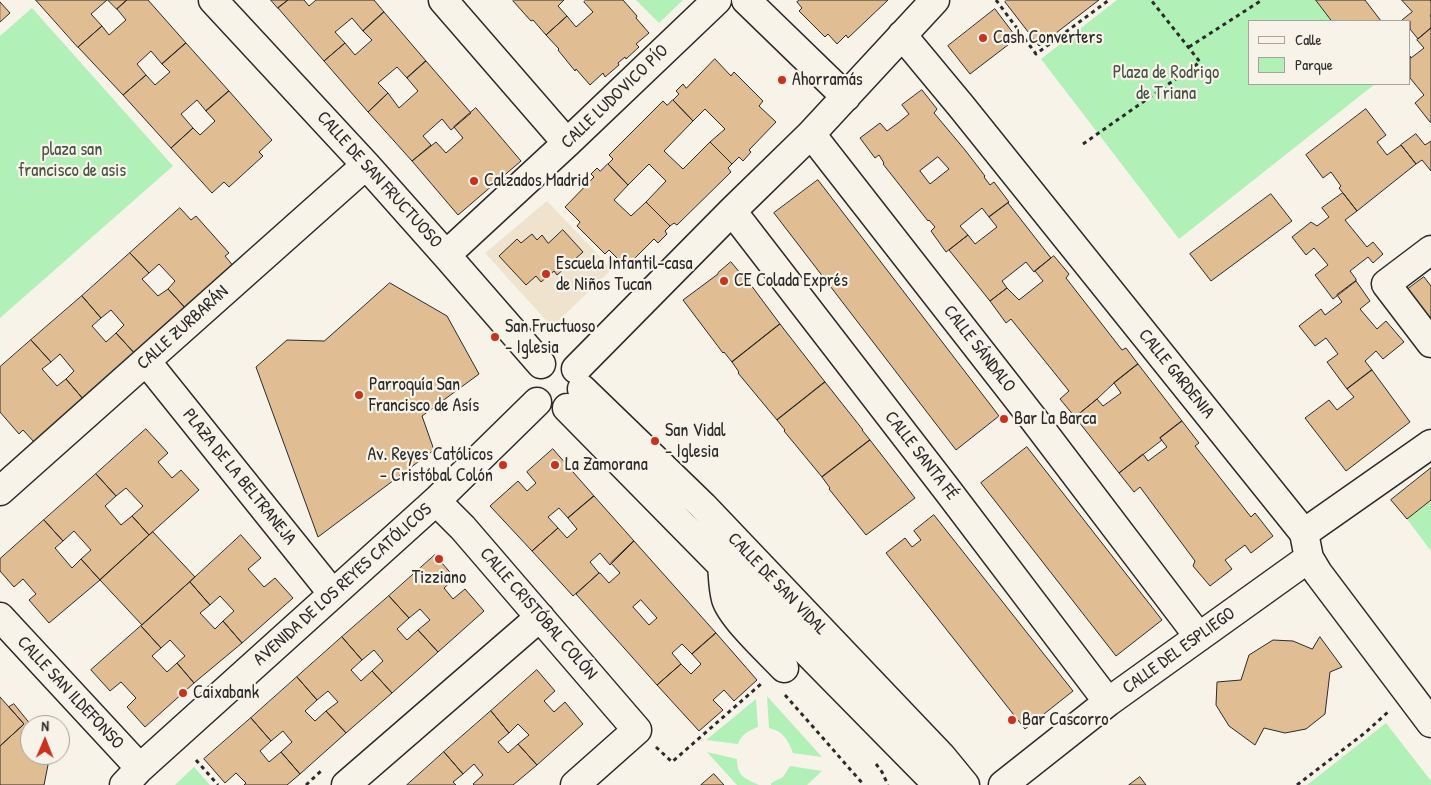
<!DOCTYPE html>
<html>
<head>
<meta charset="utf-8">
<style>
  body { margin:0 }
  #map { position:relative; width:1431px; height:785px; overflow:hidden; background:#f7f3e8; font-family:"Patrick Hand",sans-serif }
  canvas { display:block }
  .legend { position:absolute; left:1248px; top:20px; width:162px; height:65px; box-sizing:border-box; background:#f7f3e8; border:1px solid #a5a39c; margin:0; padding:6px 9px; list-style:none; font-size:15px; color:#2b2b2b }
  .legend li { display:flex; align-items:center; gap:10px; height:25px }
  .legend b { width:25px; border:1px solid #a5a39c }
  .north { position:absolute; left:20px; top:715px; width:50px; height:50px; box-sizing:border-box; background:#f7f3e8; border:1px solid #a5a39c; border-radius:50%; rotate:1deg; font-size:14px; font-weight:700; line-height:20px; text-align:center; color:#2b2b2b }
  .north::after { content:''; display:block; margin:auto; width:18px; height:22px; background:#c8321e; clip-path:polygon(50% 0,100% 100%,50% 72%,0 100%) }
</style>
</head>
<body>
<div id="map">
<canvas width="1431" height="785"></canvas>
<ul class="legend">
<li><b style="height:6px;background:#f7f3e8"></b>Calle</li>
<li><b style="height:14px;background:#b1f0b7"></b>Parque</li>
</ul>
<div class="north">N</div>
</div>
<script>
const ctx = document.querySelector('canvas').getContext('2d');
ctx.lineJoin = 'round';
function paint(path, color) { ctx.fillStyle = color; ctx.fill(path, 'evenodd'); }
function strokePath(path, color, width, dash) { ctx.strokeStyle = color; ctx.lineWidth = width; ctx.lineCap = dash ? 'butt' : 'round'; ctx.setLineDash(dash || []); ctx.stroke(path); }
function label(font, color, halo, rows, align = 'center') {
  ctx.font = font + ' "Patrick Hand",sans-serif'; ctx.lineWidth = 4.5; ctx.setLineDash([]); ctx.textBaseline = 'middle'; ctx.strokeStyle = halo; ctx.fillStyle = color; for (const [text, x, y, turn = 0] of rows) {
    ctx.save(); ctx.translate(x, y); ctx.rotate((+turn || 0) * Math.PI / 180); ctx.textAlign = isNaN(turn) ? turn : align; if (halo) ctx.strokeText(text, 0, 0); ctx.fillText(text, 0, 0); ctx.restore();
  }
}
const built = new Path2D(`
  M547 201 612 269 552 327 485 253Z`);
const green = new Path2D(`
  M636 0H683L659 23Z
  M1117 0H1316L1332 21H1250V84H1375L1179 239 1041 59Z
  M32 8 173 166 0 318V36Z
  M1431 501V551L1407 519Z
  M767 696 822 757 793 753C788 740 783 731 769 728Z
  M756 699 758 727C749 730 741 735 738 744L706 740Z
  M1386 723 1431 781V785H1307Z
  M707 752 737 759C737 778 746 778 759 785H737Z
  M790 766 822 771 807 785H771V783L783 777Z
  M194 767 210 785H175Z`);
const building = new Path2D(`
  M36 0H107L91 14 102 26 78 47Z
  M108 0H127L117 9Z
  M127 0H148L186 43 162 64 151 51 137 64 146 75 123 95 78 47 102 26 109 35 126 20 117 9Z
  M271 0H288L278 8Z
  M288 0H304L309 6 316 0H374L384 12 363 31 352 18 335 32 345 43 324 61 278 8Z
  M514 0H564L558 6 567 16 546 35 533 20 531 21 513 1Z
  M586 0H623L637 16 636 18 649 33 636 44 639 47 626 59 625 57 618 63 619 65 605 77 603 73 590 85 576 69 575 71 558 50 559 49 546 35 567 16 576 27 593 12 584 2Z
  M800 0H888L848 38 846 35 837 44 828 34 825 37 799 11 802 8 797 2Z
  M1007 0H1099L1039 46 1005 2Z
  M1316 0H1365L1381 21H1332Z
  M1402 0H1431V14L1430 16 1431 17V28L1418 39 1410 29V21H1404L1402 20 1412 12Z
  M0 2 10 13 0 22Z
  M995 9 1017 38 970 74 948 46Z
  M384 12 426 61 407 78 397 67 378 83 388 93 368 112 324 61 345 43 355 55 372 40 363 31Z
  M1431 28V122H1430L1415 103 1424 95 1410 78V56L1411 58 1424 48 1417 40Z
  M186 43 229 91 206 111 197 100 181 114 193 128 171 148 123 95 146 75 155 85 170 72 162 64Z
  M715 59 731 76 734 72 763 101 759 106 776 122 749 150 751 152 743 161 739 157 732 164 710 142 725 129 705 109 693 121 673 100 679 94 676 91 683 84 686 88Z
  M426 61 471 113 451 130 442 119 423 136 431 145 412 161 368 112 388 93 399 108 418 91 407 78Z
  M922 90 937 109 934 113 965 150 985 176 984 177 990 185 994 182 1009 202 989 217 982 208 960 226 968 235 946 252 931 231 935 227 929 220 928 221 883 164 884 163 879 155 875 158 860 138 880 123 887 131 898 123 909 114 902 105ZM938 157 949 169 930 184 920 171Z
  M229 91 272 140 259 152 263 156 229 187 224 182 212 193 171 148 193 128 200 135 215 121 206 111Z
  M673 100 693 121 664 151 683 169 710 142 732 164 728 168 731 172 677 225 674 223 670 226 646 202 666 181 649 164 628 185 608 164 613 159 609 155 663 101 667 105Z
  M476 108 521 161 458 215 412 161 436 142 446 153 463 138 454 127Z
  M1366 109 1386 135 1377 142 1387 155 1401 145 1416 164 1357 211 1339 188 1341 186 1331 172 1323 178 1306 155Z
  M1416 134 1425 145 1431 141V171L1422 160 1416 164 1401 145Z
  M608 164 628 185 614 200 631 216 646 202 670 226 665 231 667 234 658 243 654 239 626 267 609 250 605 254 577 226 580 222 565 207 594 177 591 174 597 168 600 171Z
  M818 180 999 416 956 450 774 213Z
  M1343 193 1357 211 1345 220 1367 247 1373 242 1383 254 1373 263 1368 257 1350 271 1356 279V281L1333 299 1315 275 1328 265 1314 248 1306 255 1292 237 1311 222 1317 226 1329 217 1322 208Z
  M1271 194 1292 221 1211 281 1190 254Z
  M1008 203 1051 258 1034 272 1026 262 1002 281 1007 288 990 301 949 250 968 235 975 244 997 227 989 217Z
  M180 208 191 220 196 216 229 253 225 256 235 268 188 311 168 289 175 281 159 264 149 273 130 253Z
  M563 230 583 252 557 275 554 271 541 282 536 276 526 285 499 256 517 239 521 243 532 234 537 240 542 235 548 243Z
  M130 253 149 273 142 279 158 296 168 289 188 311 137 356 116 333 124 325 111 310 101 318 82 296Z
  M1054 256 1069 274 1066 278 1122 350 1126 348 1138 364 1114 383 1097 399 1075 417 1060 399 1069 391 1011 319 1006 323 990 301 1007 288 1019 300 1043 281 1035 271Z
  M731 262 741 274 742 273 780 324 732 362 724 352 723 353 683 300 718 274V273Z
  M1424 277 1431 286V327L1404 292Z
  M1356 281 1370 301 1360 309 1377 329 1386 321 1404 342 1383 359 1376 351 1365 361 1372 370 1347 389 1327 362 1338 354 1326 338 1315 346 1299 326 1321 309 1325 315 1342 302 1337 295Z
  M390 283 447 316 479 374 422 416 434 450 318 537 256 367 287 340 324 341Z
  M82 296 101 318 92 326 106 342 116 333 137 356 84 400 66 379 74 371 60 354 51 362 31 340Z
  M780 324 825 382 777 420 738 373 739 372 732 362Z
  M31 340 51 362 42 369 57 386 66 379 84 400 35 443 23 430 19 434 0 412V367Z
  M1138 364 1182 421 1160 438 1162 440 1119 473 1075 417 1097 399 1103 406 1121 393 1114 383Z
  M1372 370 1410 422 1346 471 1305 418 1329 400 1337 410 1354 397 1347 389Z
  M825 382 863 430H862L870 440 822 477 784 431 785 430 777 420Z
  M1182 421 1199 443 1195 446 1251 517 1255 513 1273 536 1251 553 1245 545 1225 560 1232 569 1210 586 1193 566 1195 561 1140 487 1134 492 1119 473 1143 454 1148 461 1167 447 1160 438Z
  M146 429 168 453 158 462 172 478 181 470 199 490 149 535 132 516 143 506 126 488 116 496 96 474Z
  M870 440 915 498 866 535 829 489 830 488 822 477Z
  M1027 447 1162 620 1116 656 981 483Z
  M553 449 594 496 568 518 559 508 548 517 558 528 532 551 490 506 518 481 527 491 536 483 527 472Z
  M1431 468V500L1407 519 1391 500Z
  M96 474 116 496 105 506 121 525 132 516 149 535 100 580 81 559 91 550 74 531 63 541 44 520Z
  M594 496 634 541 610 565 600 553 590 562 599 573 573 596 532 551 558 528 567 538 577 529 568 518Z
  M934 515 1073 691 1025 729 886 553 905 538 912 547 921 540 914 531Z
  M44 520 63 541 55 548 72 568 81 559 100 580 49 623 29 600 36 594 23 579 14 587 0 571V559Z
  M153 532 195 577 142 625 100 580Z
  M241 535 261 558 248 569 264 587 275 578 293 598 242 643 223 621 234 611 220 596 210 605 190 582Z
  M634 541 716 633 692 654 682 644 672 653 681 664 657 685 576 594 599 573H600L609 583 620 573 611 563ZM641 600 657 618 649 625 633 607Z
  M435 555 455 578 444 588 453 599 465 589 484 611 438 652 418 630 430 620 420 609 409 618 389 596Z
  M190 582 210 605 200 613 215 629 223 621 242 643 194 683 177 663 185 656 170 640 161 648 141 626Z
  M389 596 409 618 397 629 407 640 418 630 438 652 392 693 372 671 383 661 374 650 362 660 342 637Z
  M141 626 161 648 152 656 167 672 177 663 194 683 145 727 127 707 136 698 121 682 110 691 91 670Z
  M716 633 757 680 734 701 724 690 713 700 723 710 699 731 657 685 681 664 691 674 701 664 692 654Z
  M342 637 362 660 351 670 361 681 372 671 392 693 346 733 326 711 338 702 328 691 317 700 297 677Z
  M1320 637 1342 667 1330 672 1325 714 1306 729 1285 733 1264 728 1255 745 1229 726 1216 705 1217 682 1241 680 1249 655 1273 640 1293 641 1312 649Z
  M537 670 555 691 544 701 554 712 565 702 583 724 537 765 518 744 529 735 518 724 509 733 491 711Z
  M297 677 317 700 305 711 315 721 326 711 346 733 300 774 281 752 292 742 283 731 271 741 251 718Z
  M0 697 24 724 0 746Z
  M14 704 31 725H30V755H46L48 765 44 785H0V746L24 724 9 707Z
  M491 711 509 733 498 742 508 753 518 744 537 765 513 785H474L473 784 483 775 474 764 463 774 444 752Z
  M251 718 271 741 260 751 269 762 281 752 300 774 287 785H244L246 783 236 773 225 783 204 759Z
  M444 752 463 774 453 782 456 785H407Z
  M714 774 724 785H701Z
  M1140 777 1146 785H1129Z`);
const path = new Path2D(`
  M996 0 1036 54 1109 0
  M1189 47 1262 0
  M1083 144 1200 62 1151 0
  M785 695 864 785
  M656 747 672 762 762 683
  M196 760 218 785
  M876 764 882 772 888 785
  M306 785 322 770
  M1297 785 1366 732 1388 712`);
const minor = new Path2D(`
  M213 0 366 165 446 255 541 364
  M443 0 567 143
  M746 0 846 97
  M902 35 961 106 1304 533 1309 558 1318 573 1431 723
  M811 134 1035 421 1199 637
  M732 211 948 491 1108 702
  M1431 250 1386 284 1431 343
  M446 255 567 143 717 0
  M146 361 333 594
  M576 369 732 211 811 134 935 0
  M582 389 703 506 942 757 965 785
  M567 408 938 785
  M0 491 366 165
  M436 501 463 528 637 730 575 785
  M1304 533 1431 444
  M722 564C723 576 723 588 726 599 732 618 769 652 784 668
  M0 617 140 768
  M124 785 140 768 436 501 537 402
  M346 785 540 617
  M1003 785 1108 702 1309 558`);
const markers = [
  [983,38,5,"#c8321e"],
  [782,80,5,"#c8321e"],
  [474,181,5,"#c8321e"],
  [546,274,5,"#c8321e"],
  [724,281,5,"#c8321e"],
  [495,337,5,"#c8321e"],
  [359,395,5,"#c8321e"],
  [1004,419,5,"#c8321e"],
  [655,441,5,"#c8321e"],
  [503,465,5,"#c8321e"],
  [555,465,5,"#c8321e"],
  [439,559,5,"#c8321e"],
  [183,693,5,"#c8321e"],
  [1012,720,5,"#c8321e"]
];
const poiNames = [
  ["Cash Converters",993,38],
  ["Ahorramás",792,80],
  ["Calzados Madrid",484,181],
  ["Escuela Infantil-casa",556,264],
  ["de Niños Tucan",556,285],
  ["CE Colada Exprés",734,281],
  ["San Fructuoso",505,327],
  ["- Iglesia",505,348],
  ["Parroquía San",369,385],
  ["Francisco de Asís",369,406],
  ["Bar La Barca",1014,419],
  ["San Vidal",665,431],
  ["- Iglesia",665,452],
  ["Av. Reyes Católicos",493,455,"right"],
  ["- Cristóbal Colón",493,476,"right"],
  ["La Zamorana",565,465],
  ["Tizziano",439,578,"center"],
  ["Caixabank",193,693],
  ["Bar Cascorro",1022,720]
];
const parkNames = [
  ["Plaza de Rodrigo",1166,73],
  ["de Triana",1166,94],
  ["plaza san",72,150],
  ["francisco de asis",72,171]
];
const streetNames = [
  ["CALLE LUDOVICO PÍO",615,97,-44],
  ["CALLE DE SAN FRUCTUOSO",379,180,48],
  ["CALLE ZURBARÁN",183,328,-42],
  ["CALLE SÁNDALO",979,349,52],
  ["CALLE GARDENIA",1176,374,51],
  ["CALLE SANTA FÉ",921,456,52],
  ["PLAZA DE LA BELTRANEJA",239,477,51],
  ["CALLE DE SAN VIDAL",777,584,46],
  ["AVENIDA DE LOS REYES CATÓLICOS",343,585,-42],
  ["CALLE CRISTÓBAL COLÓN",538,614,49],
  ["CALLE DEL ESPLIEGO",1179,651,-36],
  ["CALLE SAN ILDEFONSO",70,693,47]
];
paint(built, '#f0e3ce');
paint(green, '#b1f0b7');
paint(building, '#e1bd93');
strokePath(building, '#2b2b2b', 1);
strokePath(minor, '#2b2b2b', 31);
strokePath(path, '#2b2b2b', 3, [4, 4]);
strokePath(minor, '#f7f3e8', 28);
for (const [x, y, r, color] of markers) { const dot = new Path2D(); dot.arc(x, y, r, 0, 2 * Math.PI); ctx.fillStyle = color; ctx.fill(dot); strokePath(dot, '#f7f3e8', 2); }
label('18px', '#2b2b2b', '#f7f3e8', poiNames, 'left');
label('18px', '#465247', '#f7f3e8', parkNames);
label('18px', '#2b2b2b', '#f7f3e8', streetNames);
</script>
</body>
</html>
